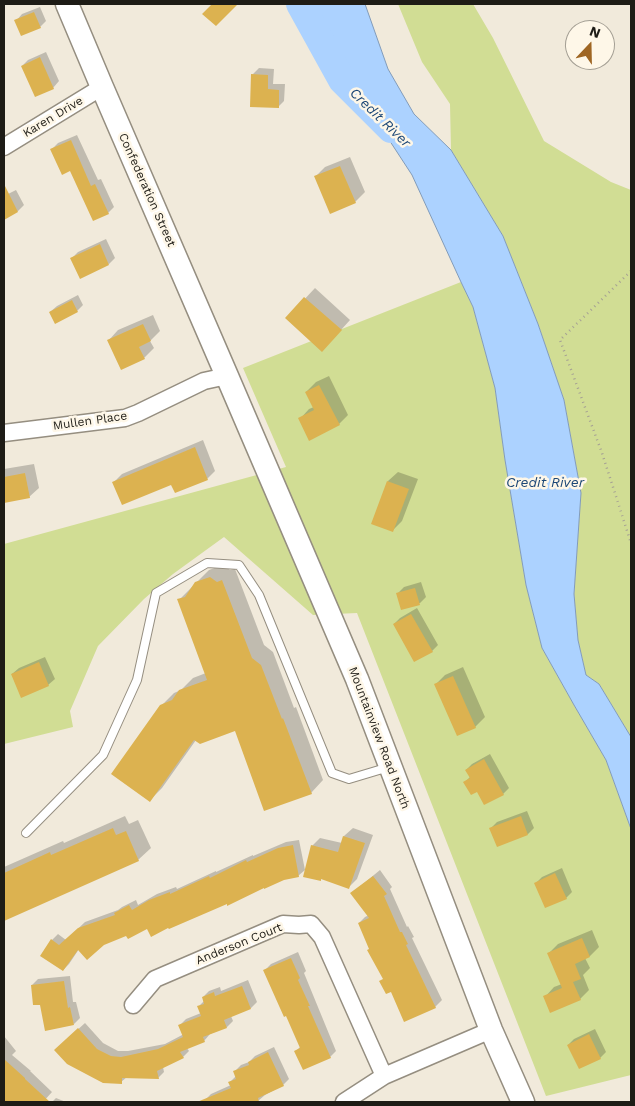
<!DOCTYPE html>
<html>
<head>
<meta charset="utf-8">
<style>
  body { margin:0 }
  #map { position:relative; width:635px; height:1106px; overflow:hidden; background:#f1eadb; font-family:"Work Sans",sans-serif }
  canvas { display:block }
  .frame { position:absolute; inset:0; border:5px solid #1e1c16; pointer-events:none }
  .north { position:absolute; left:565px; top:20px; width:50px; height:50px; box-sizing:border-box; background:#fef7e8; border:1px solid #a49f94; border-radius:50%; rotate:21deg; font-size:14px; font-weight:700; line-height:20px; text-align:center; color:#1e1c16 }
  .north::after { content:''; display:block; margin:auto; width:18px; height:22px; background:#9f6623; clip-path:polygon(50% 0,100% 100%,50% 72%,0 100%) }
</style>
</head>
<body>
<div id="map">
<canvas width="635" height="1106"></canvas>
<div class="frame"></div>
<div class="north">N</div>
</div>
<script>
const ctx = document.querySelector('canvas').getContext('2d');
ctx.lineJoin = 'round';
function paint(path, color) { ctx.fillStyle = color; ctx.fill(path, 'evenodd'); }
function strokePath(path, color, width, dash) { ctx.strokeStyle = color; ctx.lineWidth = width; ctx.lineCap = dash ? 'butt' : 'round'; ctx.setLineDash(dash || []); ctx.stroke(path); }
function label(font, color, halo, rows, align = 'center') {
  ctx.font = font + ' "Work Sans",sans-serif'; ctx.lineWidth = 5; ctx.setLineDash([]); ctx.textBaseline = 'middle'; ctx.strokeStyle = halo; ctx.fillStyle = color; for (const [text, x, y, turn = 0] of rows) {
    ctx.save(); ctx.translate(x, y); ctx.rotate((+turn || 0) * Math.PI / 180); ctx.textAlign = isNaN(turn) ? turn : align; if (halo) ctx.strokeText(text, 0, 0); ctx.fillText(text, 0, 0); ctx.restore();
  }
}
const green = new Path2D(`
  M398 4H473L493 38 544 141 611 182 631 190V737L599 684 586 675 578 640 574 594 581 493 564 400 538 324 503 236 451 150 450 104 422 62Z
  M461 282 473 307 495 388 505 460 526 585 542 648 574 705 606 760 631 829V1075L546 1096 357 613 313 615 224 537 173 574 144 599 98 646 70 711 73 727 4 744V544L286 467 243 368Z`);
const water = new Path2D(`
  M295 4H365L388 69 414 114 451 150 503 236 538 324 564 400 581 493 574 594 578 640 586 675 599 684 631 737V829L606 760 574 705 542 648 526 585 505 460 495 388 473 307 461 282 412 175 367 106 322 53Z`);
const shadow = new Path2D(`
  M40 7 46 21 40 27 16 21 22 14Z
  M46 52 59 81 53 88 22 66 28 60Z
  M259 68 274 69 273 84H285L284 101 278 107 252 75Z
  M77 135 98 180 101 179 114 207 108 213 52 149 58 143Z
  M350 157 365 192 355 202 316 176 325 167Z
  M16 190 24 205 18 211 4 218V196Z
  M106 239 115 258 109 264 71 259 78 252Z
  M315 288 350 320 331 341 287 318Z
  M78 295 83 305 77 311 50 312 57 306Z
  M153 315 160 331 150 341 154 348 144 358 109 340 118 330Z
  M329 376 348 415 339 424 300 419 309 409 314 407 306 392 316 382Z
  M203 440 215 471 207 479 172 483 114 482 122 474Z
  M34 464 39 488 29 497 4 502V469Z
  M398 472 418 479 402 521 393 530 388 481Z
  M223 565 230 570 235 569 264 645 273 652 294 708 296 707 323 780 311 793 235 730 196 740 162 788 150 800 161 706 174 693 181 690 193 678 206 673 179 600 209 570Z
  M421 582 426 597 420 603 402 609 397 594 404 587Z
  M417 608 438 645 432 651 394 624 400 618Z
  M45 657 55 679 48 685 12 674 19 668Z
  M463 667 485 717 475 727 458 734 436 684 445 675Z
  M490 754 509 788 503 794 477 791 465 782 470 777 466 770 472 764Z
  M527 811 534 828 528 834 491 828 497 822Z
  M125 816 129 824 138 820 151 848 138 860 4 920V867L63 841 64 843Z
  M353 828 373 835 357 879 349 887 312 846 320 838 342 843 344 836Z
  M299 840 305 870 298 876 284 879 227 903 79 949 69 964 63 970 52 940 58 934 66 940 85 922 118 910 122 907 136 900 138 905 157 894 176 887 177 889 216 871V872L253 855V856L286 842Z
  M562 868 572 892 566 898 536 883 542 877Z
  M380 870 392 887 390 889 407 927 408 926 414 937 412 938 442 1000 435 1007 404 1020 391 990 384 978 359 923 365 917 369 915 352 893Z
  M592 930 599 947 590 956 585 958 590 968 583 975 589 990 580 999 545 997 554 987 562 984 549 953 558 944Z
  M298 952 306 971 304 973 336 1051 330 1057 296 1051 301 1046 265 970 271 964Z
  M70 976 73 1002H76L80 1018 74 1024 41 1003 32 985 38 979Z
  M248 980 257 1002 251 1008 231 1016 233 1021 227 1027 210 1034 204 1041 187 1048 189 1051 183 1057 163 1067 164 1072 158 1078 127 1077 121 1082 62 1044 85 1023 103 1043 118 1051H128L165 1044 184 1034 180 1025 186 1019 201 1013 199 1006 204 1001 203 997 209 991 220 987 221 991Z
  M595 1029 606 1052 600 1058 568 1045 574 1039Z
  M4 1036 16 1051 12 1055 31 1071H30L52 1092 43 1102H4Z
  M274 1047 289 1079 283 1085 265 1095 258 1101 255 1102H206L205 1100 211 1094 231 1085 230 1082 236 1076 234 1072 241 1065 249 1062 255 1056Z
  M56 1098 66 1102H52Z`);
const river = new Path2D(`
  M300 4 342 80 391 129`);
const building = new Path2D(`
  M212 4H238L216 26 202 14Z
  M34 12 41 28 21 36 14 20Z
  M40 57 54 89 35 97 21 66Z
  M251 74 268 75V89L279 90V108L250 107Z
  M71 140 91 186 95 184 109 214 93 221 70 171 62 175 50 149Z
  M340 166 356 203 330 214 314 176Z
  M4 184 18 212 4 220Z
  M100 244 109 265 80 279 70 258Z
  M304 297 342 330 322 352 285 318Z
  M72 300 78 312 55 324 49 312Z
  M143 324 151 341 139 347 145 359 121 370 107 340Z
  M319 385 340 425 309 441 298 418 314 410 305 392Z
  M195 447 208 480 175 493 171 485 122 505 112 482Z
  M25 473 30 498 4 503V477Z
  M387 481 409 489 393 532 371 524Z
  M210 577 217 582 222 580 252 658 261 665 282 719 283 718 312 794 264 811 235 731 200 744 194 740 150 802 111 774 160 705 172 700 179 690 207 680 177 599 185 597 195 582Z
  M415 588 420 605 401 610 396 593Z
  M411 614 433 652 414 662 393 624Z
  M39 662 49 686 21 698 11 674Z
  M453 676 476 728 457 736 434 684Z
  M484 759 504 795 484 805 477 792 471 795 463 782 470 778 465 770Z
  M521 816 528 835 497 847 489 828Z
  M113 828 116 835 126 831 139 861 4 921V873L50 852 51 855Z
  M343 836 365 843 349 889 321 879V881L303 877 311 845 338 852Z
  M293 845 299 877 284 880 264 889V888L227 906V904L169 929 168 928 151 937 147 929 128 939 126 936 104 945 87 960 78 950 63 971 40 956 51 939 59 945 78 928 115 915 114 913 129 905 132 910 149 900 170 892V894L209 876 210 878 246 860 247 862 278 848Z
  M555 873 567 899 545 908 534 883Z
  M373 876 387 894 384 896 400 932H402L408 944 406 945 436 1008 404 1022 391 992 386 994 379 981 383 979 367 950 369 949 358 923 369 918 350 893Z
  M582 938 590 957 575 964 581 979 573 982 581 1000 550 1013 543 996 562 988 547 953Z
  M291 958 300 978 298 980 310 1006H308L331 1058 303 1070 294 1051 300 1048 286 1016 284 1017 263 970Z
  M64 981 68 1008 70 1007 74 1025 45 1031 40 1005H33L31 985Z
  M242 986 251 1009 224 1020 227 1028 203 1037 205 1042 180 1052 184 1058 157 1071 159 1079 122 1078V1084L103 1083 67 1064 54 1050 78 1028 97 1049 111 1056 121 1057 158 1049 183 1037 178 1025 201 1016 197 1006 204 1004 202 997 214 992 215 996Z
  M589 1034 601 1059 579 1069 567 1045Z
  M268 1052 284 1086 258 1098 259 1102H197L231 1088 228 1082 236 1079 233 1071 249 1065 248 1062Z
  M4 1059 25 1078V1079L50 1102H4Z`);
const path = new Path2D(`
  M631 271 560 340 602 453 631 543`);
const lane = new Path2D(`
  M26 833 103 755 137 680 156 593 207 563 239 565 259 595 332 773 349 779 389 767`);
const street = new Path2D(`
  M4 147 102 87
  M4 433 125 418 138 413 204 381 227 376
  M133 1005 155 979 283 924 299 925 311 924 322 937 384 1076
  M344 1102 384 1076 491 1030`);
const secondary = new Path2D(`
  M67 4 102 87 227 376 357 679 491 1030 523 1102`);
const streetNames = [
  ["Karen Drive",53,117,-31],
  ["Confederation Street",147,190,66],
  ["Mullen Place",90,421,-8],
  ["Mountainview Road North",379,738,69],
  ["Anderson Court",239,944,-22]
];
const waterNames = [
  ["Credit River",380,118,44],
  ["Credit River",545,483]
];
paint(green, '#d1dd94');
paint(water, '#acd2ff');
strokePath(water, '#819bb9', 1);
paint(shadow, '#0003');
strokePath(river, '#acd2ff', 28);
paint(building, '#dcb250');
strokePath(lane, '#958e80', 10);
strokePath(street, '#958e80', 19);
strokePath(secondary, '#958e80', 25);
strokePath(path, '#a5a094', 2.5, [1, 4]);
strokePath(lane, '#fff', 8);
strokePath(street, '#fff', 16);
strokePath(secondary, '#fff', 22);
label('12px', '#1e1c16', '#fef7e8', streetNames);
label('italic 14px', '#1c4776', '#fef7e8', waterNames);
</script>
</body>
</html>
